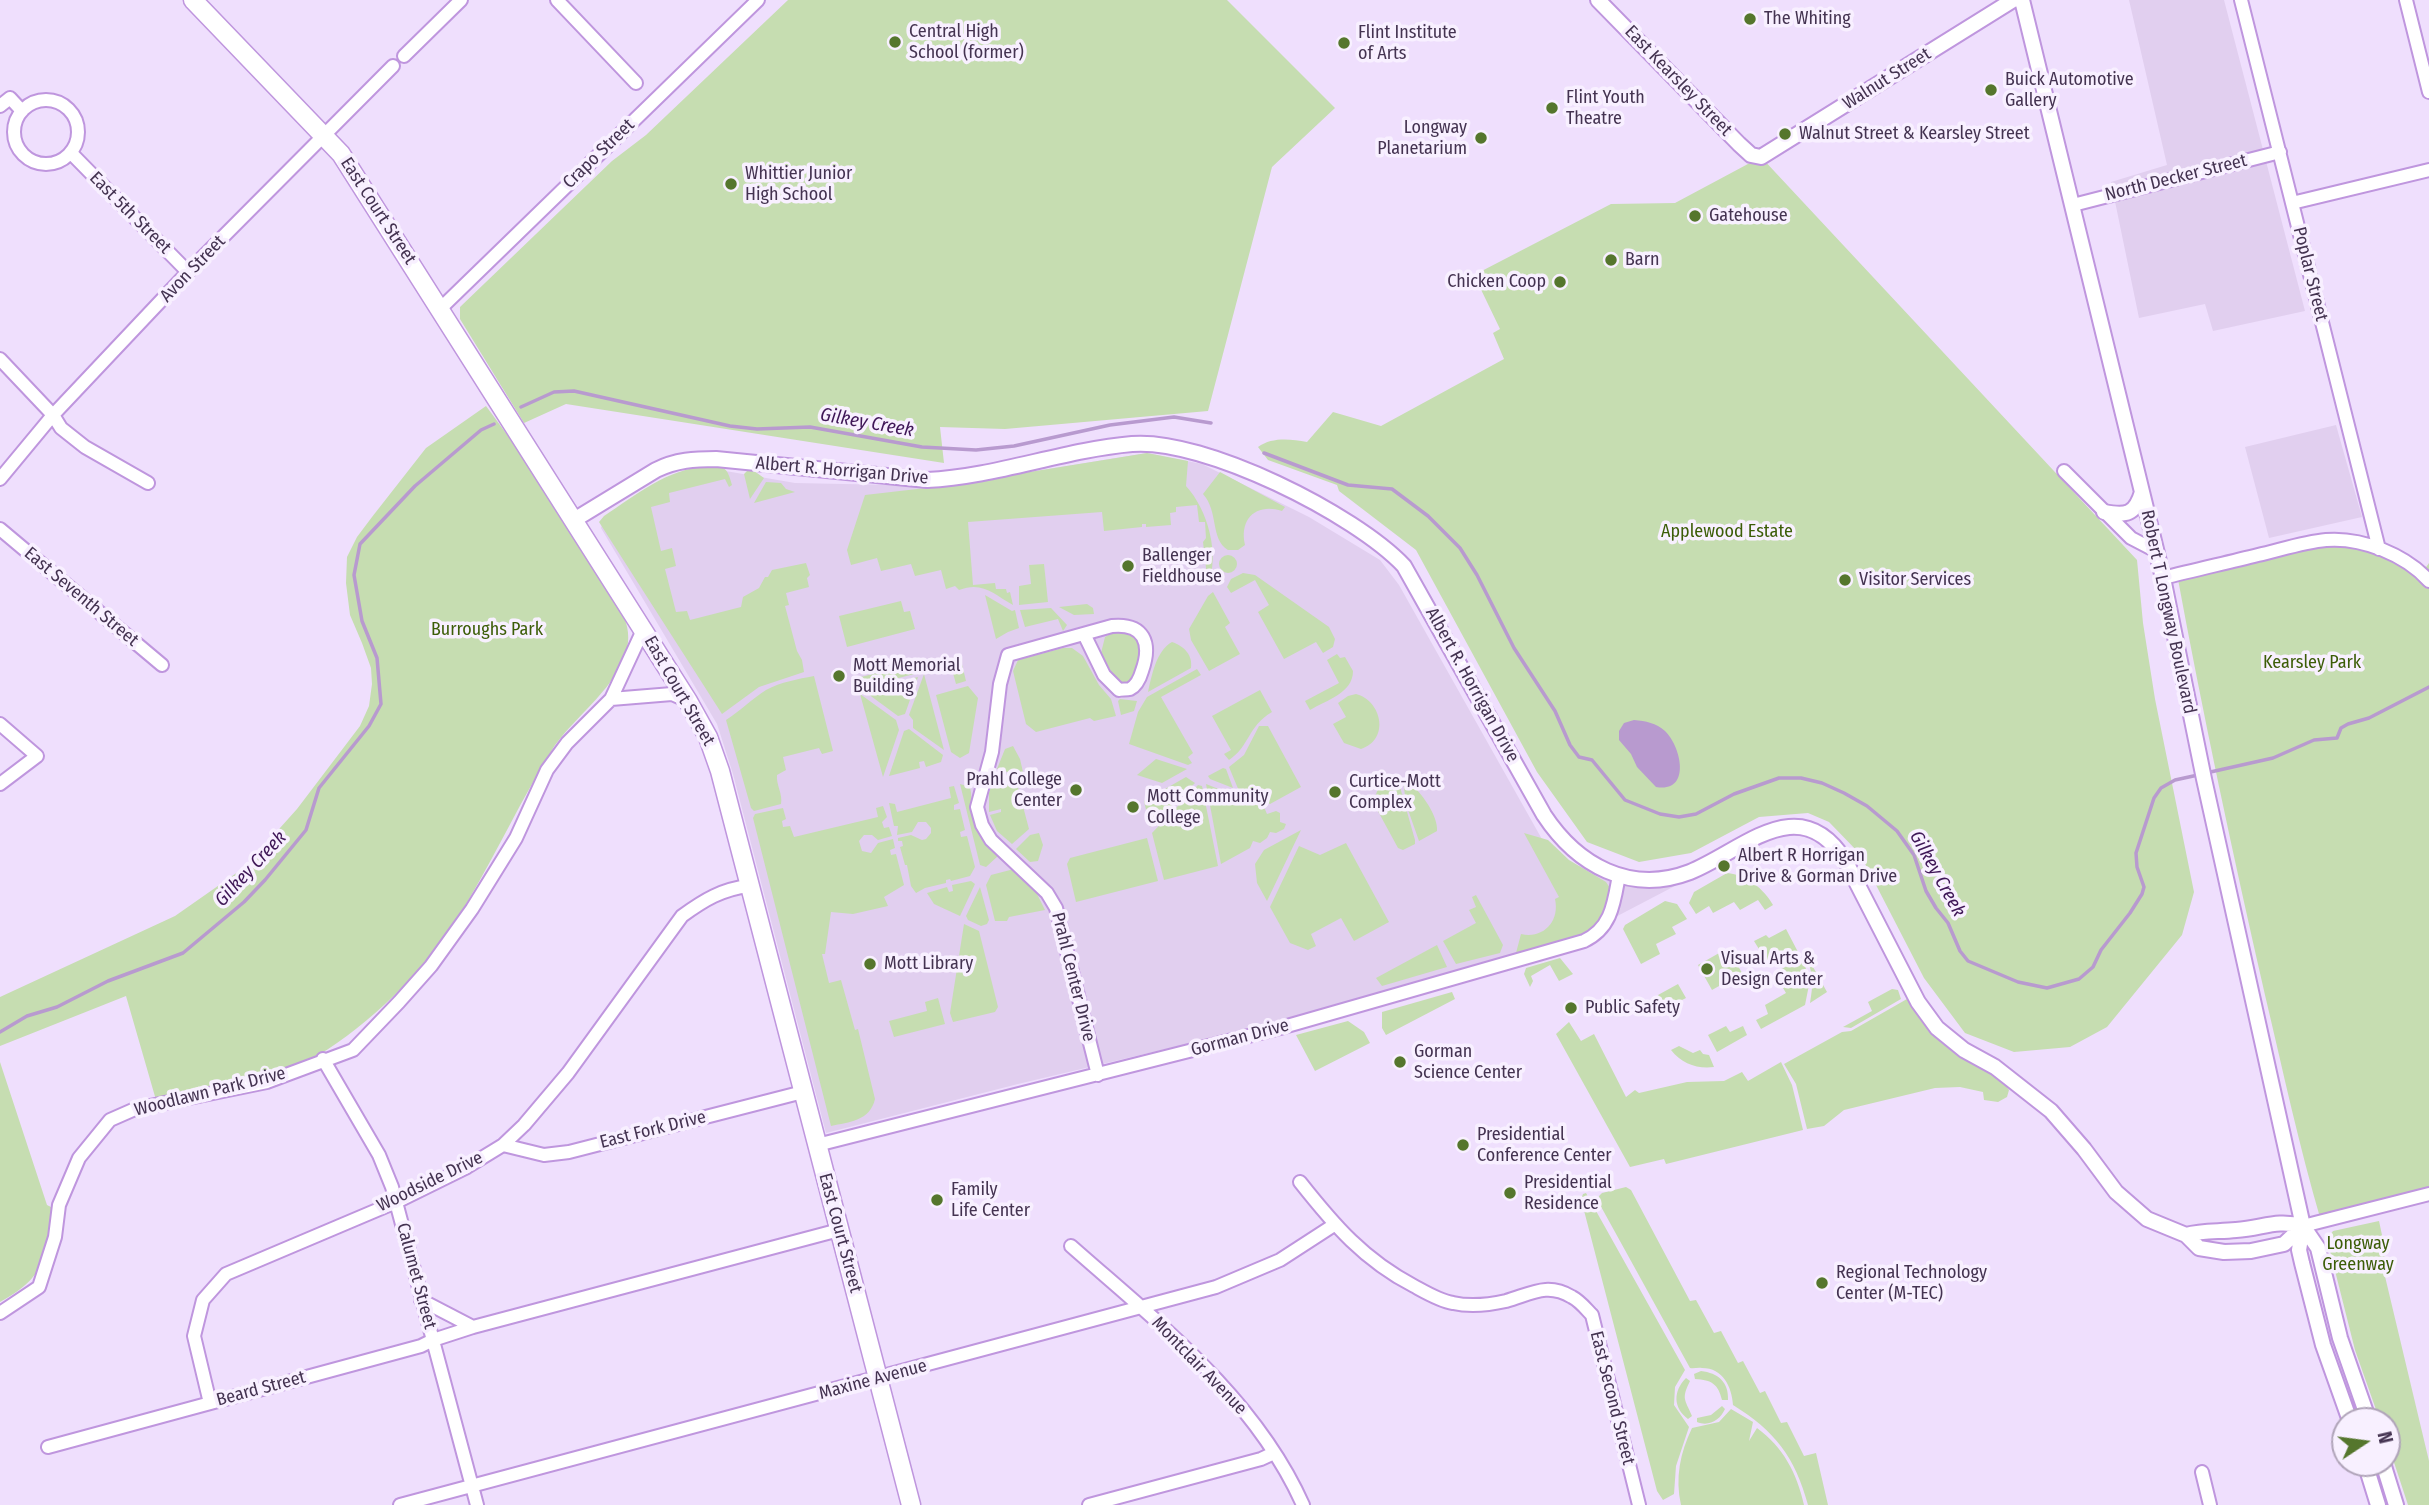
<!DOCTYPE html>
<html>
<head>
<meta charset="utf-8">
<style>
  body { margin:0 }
  #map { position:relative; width:2429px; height:1505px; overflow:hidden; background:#efdffd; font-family:"Fira Sans Condensed",sans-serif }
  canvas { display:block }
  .north { position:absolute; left:2331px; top:1407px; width:70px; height:70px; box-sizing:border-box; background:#f8f0ff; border:2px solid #b0a4b9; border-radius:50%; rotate:77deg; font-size:19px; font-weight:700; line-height:28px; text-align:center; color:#443351 }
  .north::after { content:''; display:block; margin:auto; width:24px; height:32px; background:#55762d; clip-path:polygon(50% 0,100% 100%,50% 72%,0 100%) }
</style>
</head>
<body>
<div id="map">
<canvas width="2429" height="1505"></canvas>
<div class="north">N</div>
</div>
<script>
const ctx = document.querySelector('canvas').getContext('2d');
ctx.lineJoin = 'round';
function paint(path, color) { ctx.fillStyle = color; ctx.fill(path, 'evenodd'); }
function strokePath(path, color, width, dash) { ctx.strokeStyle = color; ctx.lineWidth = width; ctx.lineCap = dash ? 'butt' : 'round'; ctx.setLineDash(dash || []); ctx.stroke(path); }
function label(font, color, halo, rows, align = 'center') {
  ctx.font = font + ' "Fira Sans Condensed",sans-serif'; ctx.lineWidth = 7; ctx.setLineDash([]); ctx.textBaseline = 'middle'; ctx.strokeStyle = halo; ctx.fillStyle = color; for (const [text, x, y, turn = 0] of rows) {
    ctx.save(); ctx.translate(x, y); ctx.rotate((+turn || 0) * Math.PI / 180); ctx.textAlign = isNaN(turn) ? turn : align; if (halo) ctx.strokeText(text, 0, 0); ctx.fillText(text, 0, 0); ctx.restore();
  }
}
const built = new Path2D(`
  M2129 0H2224L2305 311 2213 331 2205 304 2139 318 2111 182 2167 165Z
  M2336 425 2362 517 2269 538 2245 447Z
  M1147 453 1202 464 1309 517 1380 560 1399 585 1543 841 1563 861 1647 887 1694 876 1581 935 1398 987 1343 1007 1018 1084 826 1133 733 774 717 724 601 528 604 518 714 469 795 483 943 486Z`);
const green = new Path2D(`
  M788 0H1227L1335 108 1272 167 1208 411 1005 429 940 427 944 463 566 404 524 423 460 319V307L612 161 646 135Z
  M1761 157 2137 560 2143 623 2155 699 2194 892 2182 935 2107 1027 2070 1047 2014 1052 1965 1033 1924 978 1860 854 1829 822 1808 813 1759 817 1691 853 1639 862 1587 842 1537 772 1416 550 1339 491 1337 485 1268 460 1258 447C1272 437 1290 439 1307 442L1333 412 1381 426 1504 359 1493 333 1500 329 1474 275 1611 204 1675 203Z
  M486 406 514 444 622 613C650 667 576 711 552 750 522 798 498 850 469 899 437 955 390 1006 337 1043 285 1081 217 1087 156 1100L126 996 0 1046V997L175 916 245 867 297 809 360 726 369 706 372 684 371 668 362 643 350 615 346 583 347 557 357 537 372 517 426 448Z
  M1147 453 1188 461 1186 486C1208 510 1220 554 1208 585L1203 542 1206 538 1205 522H1199L1197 505 1176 507V512L1170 513 1171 525 1146 527V524H1142V527L1104 531 1102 512 968 522 973 585 995 583 996 589H1006L1007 593 1010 592 1013 605C993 594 983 581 959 590L955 586 946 589 941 570 915 576 911 564 881 571 877 558 851 565 847 550 865 495 943 486Z
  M707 466C725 466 727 467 732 485L729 487 725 479 669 493 670 502 651 507 661 551 672 548 676 566 665 569 676 612 687 611 690 620 741 607 743 597 759 588 765 577H768L772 570 806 563 810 575 807 578 809 587 786 593 789 605 785 606 797 651 802 660 804 672 759 687 722 714 599 522 604 516C636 495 667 469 707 466Z
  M750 468 764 478 750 499 744 474Z
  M1220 472 1285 507 1282 511C1257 503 1239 518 1245 545L1238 550H1228C1210 539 1219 512 1203 494Z
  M766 482 781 483 786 489 795 492 754 503Z
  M2327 540 2379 549 2422 573 2429 563V1194L2321 1221C2299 1146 2283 1071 2265 995 2233 855 2203 715 2177 574Z
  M1219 564a9 9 0 1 1 18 0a9 9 0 1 1-18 0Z
  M1044 564 1048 602 1019 605V586L1031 584 1029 565Z
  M1243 573 1255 575 1329 627 1335 639 1333 647 1323 653 1316 642 1284 659 1258 612 1269 605 1255 580 1231 593 1227 587 1231 579Z
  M1213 592 1230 623 1225 627 1240 654 1209 671 1191 640 1189 629 1208 596Z
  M985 595 1012 611 1015 610 1019 628 1008 632 996 639Z
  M901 601 904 612 910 611 915 629 847 647 839 616Z
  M1087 604 1093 608 1094 614 1074 615 1059 607Z
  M1051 608 1067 625 1063 631 1058 619 1025 627 1020 610Z
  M1118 630C1152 631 1140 662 1131 681L1126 683 1116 681 1101 653 1105 637Z
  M1172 642C1184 646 1193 655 1191 668L1148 692C1152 675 1156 651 1172 642Z
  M1063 648H1072L1083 656 1099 685 1111 699 1116 716 1094 721 1090 718 1036 732 1026 724 1013 671 1018 660Z
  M1337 654 1340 658 1345 657 1353 671C1353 693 1327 700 1310 710L1305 701 1339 683 1327 660Z
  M960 656 966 681 956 684 949 659Z
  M916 663 918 673 864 687 861 677Z
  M1197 669 1201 675 1161 697 1193 753 1188 757 1192 763 1188 765 1129 744 1138 712 1147 697Z
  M924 674 944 750 913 728V720L909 715Z
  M814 676 833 751 822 754 819 748 783 757 786 770 777 775C776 785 783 794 781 804L754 811 751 808 726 720C740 711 752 699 766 690 781 682 798 679 814 676Z
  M918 677 905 714 898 716 864 691Z
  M968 686 978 698 969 753 960 758 951 752 936 695Z
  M1260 690 1272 712C1247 727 1250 746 1229 760L1224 754 1231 750 1212 716Z
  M860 694 896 720 899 730 883 777Z
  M1356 694C1381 700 1391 739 1361 749L1344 743 1333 724 1346 717 1338 703 1348 696Z
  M1120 699 1137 701 1134 711 1121 715 1118 701Z
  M1259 726H1268L1301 787 1270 804 1239 791 1229 767 1244 755Z
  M909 729 943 755 941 762 926 767 924 761 919 762 920 768 889 776 904 731Z
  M1013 746 1020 759 1023 772 1015 774 997 769 1005 749Z
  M1156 759 1187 769 1162 783 1137 775Z
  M1223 768 1226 769 1233 788 1210 779 1208 776Z
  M995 775 1016 780 1029 829 1012 844 997 831 990 815 1001 812V809L989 812V793Z
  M1186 777 1195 783 1150 827 1144 801Z
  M1392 780H1398L1415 840V844L1403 850 1398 848 1373 802 1378 789Z
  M1403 780C1417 784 1439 816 1437 831L1419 841 1406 804Z
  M960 784 970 787C972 795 971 803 972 811 974 828 985 845 998 856L986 867 980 865Z
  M1206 784 1264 807 1267 814 1276 811 1280 813V822L1286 824 1284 829 1276 833 1270 832 1267 838 1260 843 1253 841 1250 848 1221 864Z
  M1198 785 1202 786 1218 866 1164 880 1152 833Z
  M954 786 959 803 954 805V810L960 809 965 830 960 832 961 837 967 836 975 867 970 876 951 881 950 879 946 880V883L925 888 916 893 911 886 907 865H905L900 847 903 846 902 841H898V838L911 835 922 840 926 839 931 833V828L926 822H918L912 832 897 835 898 826H894L889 803 895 804 897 812 951 798 949 787Z
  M883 806 887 817 882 822 884 828 889 827 892 836 878 840 872 835H864L859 841 862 851 871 853 878 843 893 839 895 848 890 850 891 855 896 854 904 885 884 897 888 906 853 914 831 912 825 954H822L829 983 841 980 855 1030 858 1029 875 1099C870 1121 849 1122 831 1126L753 818 755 814 783 808 786 819 782 821 783 827 790 826 794 837 878 817 876 808Z
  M1301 830 1267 901 1257 883 1255 864 1264 850Z
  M1039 833 1043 845 1038 861 1030 862 1016 849 1030 835Z
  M1524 833 1548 840 1569 860 1606 882 1610 888C1608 898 1608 911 1602 920 1589 941 1538 947 1516 953L1521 934C1543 939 1560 922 1555 899L1559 897Z
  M1147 838 1158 881 1076 902 1067 864 1070 858Z
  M1346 843 1389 922 1354 941 1341 918 1311 934 1316 946 1308 950 1290 943 1270 907 1299 846 1320 855Z
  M1014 869 1036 892 1045 910 1009 917 1007 921H995L986 885 991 875Z
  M1727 873C1747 875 1764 889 1773 905L1765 910 1758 900 1740 910 1734 902 1713 913 1709 906 1696 914 1689 903 1694 892Z
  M971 881 975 884 960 916 934 904 927 893 947 887 949 892 953 891 952 885Z
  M980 887 989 920 987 924 981 926 968 920 966 916Z
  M1476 895 1503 945 1500 953 1456 964 1443 941 1476 923 1469 910 1476 907 1472 897Z
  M1665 901 1677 904 1687 919 1672 927 1676 934 1656 944 1660 954 1641 964 1623 929 1625 925Z
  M964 924 979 931 998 1007 995 1012 953 1022 950 1013Z
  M1786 929 1798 952 1770 967 1754 941 1766 935 1769 938Z
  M1437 945 1447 967 1382 986 1376 978Z
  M1728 948 1742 973 1712 990 1698 965Z
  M1560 958 1573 974 1559 981 1550 965 1531 976 1533 981 1530 987 1524 974 1526 968Z
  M1802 958 1810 980 1805 1005 1761 1029 1756 1020 1768 1014 1765 1005 1786 993 1774 973Z
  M1806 958H1808L1827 992 1810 1003C1813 985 1814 974 1806 958Z
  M1678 984 1686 998 1666 1008 1658 995Z
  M1892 989 1898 990 1901 999 1851 1028 1843 1027 1872 1011 1868 1002Z
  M1452 992 1455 999 1386 1035 1382 1028V1012Z
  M938 998 945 1024 894 1037 889 1021 927 1011 925 1002Z
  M1907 999C1920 1019 1931 1035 1950 1049 1969 1063 1997 1070 2009 1090L2007 1097 1998 1102 1984 1100 1983 1092 1960 1087 1935 1088 1844 1110 1824 1126 1807 1129 1796 1084 1784 1064 1842 1032 1851 1031Z
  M1348 1021 1364 1032 1370 1043 1315 1071 1296 1035Z
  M1569 1022 1581 1041 1594 1034 1626 1097 1635 1090 1639 1093 1687 1082 1724 1081 1742 1072 1748 1081 1781 1062 1792 1085 1803 1130 1666 1164 1664 1159 1630 1167 1556 1034Z
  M1726 1026 1730 1032 1743 1026 1747 1035 1717 1052 1708 1035Z
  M1679 1046 1693 1053 1700 1050 1703 1054 1709 1055 1714 1067C1697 1069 1682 1064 1671 1050Z
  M0 1062 47 1205 53 1208C47 1257 45 1278 0 1302Z
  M1626 1187 1631 1190 1690 1301 1696 1300 1714 1333 1721 1331 1738 1363 1743 1361 1760 1393 1765 1391 1781 1423 1787 1422 1804 1456 1816 1453 1828 1505H1808C1795 1457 1775 1431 1733 1405 1732 1387 1723 1368 1702 1368 1698 1367 1694 1369 1690 1368L1599 1203V1196L1602 1193Z
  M1586 1193 1685 1370 1675 1387 1674 1405 1689 1427 1676 1466 1674 1494 1663 1500 1657 1491 1581 1199 1583 1194Z
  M2379 1221 2385 1249 2383 1268 2429 1461V1505H2408L2387 1441V1421H2380L2355 1350 2327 1239 2333 1231Z
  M1701 1371C1718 1373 1729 1382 1728 1400H1722C1718 1384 1712 1380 1695 1379L1694 1374Z
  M1686 1378 1690 1381C1681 1399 1685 1399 1692 1416L1688 1419C1673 1408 1673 1391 1686 1378Z
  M1722 1406 1725 1409C1720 1420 1709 1427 1697 1422V1418L1711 1415Z
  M1731 1409 1753 1422 1749 1441 1757 1428C1783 1447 1797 1473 1804 1505H1681C1675 1478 1680 1453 1692 1428L1719 1422Z`);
const water = new Path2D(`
  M1634 720C1646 721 1656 723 1665 731 1681 746 1692 793 1656 787L1637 767 1631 754 1619 740V731L1624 723Z`);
const stream = new Path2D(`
  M521 407 554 392 574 391 730 426 757 429 810 427 922 447 976 450 1014 446 1110 425 1174 417 1211 423
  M1264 453 1348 485 1392 489 1428 516 1460 548 1477 575 1514 648 1555 711 1570 745 1579 757 1592 760 1625 800 1660 814 1679 817 1696 814 1734 794 1779 778H1801L1822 783 1844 793 1867 806 1897 831 1914 855 1926 891 1936 908 1948 923 1960 951 1968 961 2018 982 2047 988 2079 979 2093 967 2101 950 2130 913 2142 894 2144 887 2137 867 2136 853 2154 798 2161 788 2175 780 2198 775
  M2206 773 2273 758 2314 740 2337 738 2341 728 2348 724 2369 718 2429 687
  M0 1032 27 1016 57 1007 108 981 183 953 244 902 265 880 306 830 319 788 369 726 381 704 377 658 362 621 354 575 360 544 415 486 481 430 494 424`);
const minor = new Path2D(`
  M557 0 636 83
  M2241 0 2379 549
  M2406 0 2429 92
  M404 56 461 0
  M14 132a32 32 0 1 1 64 0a32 32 0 1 1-64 0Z
  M0 106 10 98 22 111
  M71 153 188 272
  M2292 203 2429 170
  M2073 205 2280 152
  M440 309 758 0
  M0 359 53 415 61 428 85 447 148 483
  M2064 471 2131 538 2156 551
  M0 479 53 415 188 272 393 66
  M0 529 162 665
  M2163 578C2194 570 2226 563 2258 555 2280 550 2304 542 2326 540 2362 537 2406 555 2429 581
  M1084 634 1104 675 1119 690C1122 689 1126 690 1130 689 1136 686 1140 678 1142 671 1152 643 1144 623 1112 626L1008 655 1000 684 992 752 977 807 982 825 991 840 1047 893 1056 908 1098 1075
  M611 699 672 694 688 701
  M0 724 37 756 0 784
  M323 1059 379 1155 392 1187 477 1505
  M503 1145 544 1155 569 1152 803 1092
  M817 1145 1280 1028 1584 941C1612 928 1614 902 1619 875
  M1300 1182C1334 1225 1364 1260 1414 1286 1425 1292 1440 1301 1453 1303 1471 1307 1488 1305 1506 1301 1531 1294 1547 1282 1572 1297 1580 1301 1586 1309 1592 1315L1639 1505
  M2303 1226 2429 1194
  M1071 1246C1157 1322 1255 1397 1303 1505
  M421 1300 473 1327
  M0 1313 39 1287 55 1237 59 1205 79 1158 110 1120 135 1109 267 1082 353 1050 399 1002 431 966 472 909 516 838 547 770 567 743 611 699 643 630
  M210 1403 194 1336 203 1300 226 1274 396 1202 467 1167 503 1145 524 1125 568 1073 682 916C704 900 722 889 749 886
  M48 1447 421 1346 433 1340 473 1327 839 1230
  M2202 1472 2210 1505
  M400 1505 1216 1287 1280 1260 1334 1225
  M1089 1505 1261 1459 1274 1453`);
const tertiary = new Path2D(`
  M1598 0 1739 144 1751 155 1761 157 2013 0
  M2022 0 2163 578 2204 779 2303 1226 2318 1248 2340 1338 2369 1421
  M2104 512C2126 516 2135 515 2142 492
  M574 520 656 470C676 460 695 459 716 459L927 480C995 477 1063 450 1132 444 1204 438 1355 514 1404 566L1544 815C1577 865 1630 895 1690 872 1744 850 1800 788 1846 862L1918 1002 1937 1028 1964 1050 1995 1067 2051 1111 2084 1149 2116 1192 2147 1219 2186 1235 2199 1248 2224 1252 2251 1251 2284 1244 2303 1226
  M2303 1226 2299 1250 2302 1263 2323 1345 2350 1421
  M2186 1235C2203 1230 2219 1232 2236 1230 2264 1228 2275 1219 2303 1226
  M2365 1463 2378 1505
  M2383 1463 2396 1505`);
const secondary = new Path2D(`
  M193 0 341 154 688 701 708 737 720 771 911 1505`);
const markers = [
  [1750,19,7,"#55762d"],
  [895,42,7,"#55762d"],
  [1344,43,7,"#55762d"],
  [1991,90,7,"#55762d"],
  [1552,108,7,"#55762d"],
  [1785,134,7,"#55762d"],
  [1481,138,7,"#55762d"],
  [731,184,7,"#55762d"],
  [1695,216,7,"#55762d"],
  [1611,260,7,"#55762d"],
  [1560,282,7,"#55762d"],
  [1128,566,7,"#55762d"],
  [1845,580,7,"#55762d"],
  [839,676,7,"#55762d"],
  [1076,790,7,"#55762d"],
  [1335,792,7,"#55762d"],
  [1133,807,7,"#55762d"],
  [1724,866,7,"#55762d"],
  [870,964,7,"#55762d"],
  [1707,969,7,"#55762d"],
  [1571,1008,7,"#55762d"],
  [1400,1062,7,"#55762d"],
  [1463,1145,7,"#55762d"],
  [1510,1193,7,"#55762d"],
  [937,1200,7,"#55762d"],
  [1822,1283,7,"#55762d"]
];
const poiNames = [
  ["The Whiting",1764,19],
  ["Central High",909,32],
  ["School (former)",909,53],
  ["Flint Institute",1358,33],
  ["of Arts",1358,54],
  ["Buick Automotive",2005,80],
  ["Gallery",2005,101],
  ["Flint Youth",1566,98],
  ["Theatre",1566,119],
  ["Longway",1467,128,"right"],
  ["Planetarium",1467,149,"right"],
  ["Walnut Street & Kearsley Street",1799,134],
  ["Whittier Junior",745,174],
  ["High School",745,195],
  ["Gatehouse",1709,216],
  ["Barn",1625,260],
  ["Chicken Coop",1546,282,"right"],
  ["Ballenger",1142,556],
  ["Fieldhouse",1142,577],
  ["Visitor Services",1859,580],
  ["Mott Memorial",853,666],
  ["Building",853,687],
  ["Prahl College",1062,780,"right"],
  ["Center",1062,801,"right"],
  ["Curtice-Mott",1349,782],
  ["Complex",1349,803],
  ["Mott Community",1147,797],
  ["College",1147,818],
  ["Albert R Horrigan",1738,856],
  ["Drive & Gorman Drive",1738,877],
  ["Visual Arts &",1721,959],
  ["Design Center",1721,980],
  ["Mott Library",884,964],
  ["Public Safety",1585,1008],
  ["Gorman",1414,1052],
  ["Science Center",1414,1073],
  ["Presidential",1477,1135],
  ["Conference Center",1477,1156],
  ["Presidential",1524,1183],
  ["Residence",1524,1204],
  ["Family",951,1190],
  ["Life Center",951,1211],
  ["Regional Technology",1836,1273],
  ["Center (M-TEC)",1836,1294]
];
const streetNames = [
  ["Walnut Street",1887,79,-32],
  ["East Kearsley Street",1678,81,46],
  ["Crapo Street",599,154,-44],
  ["North Decker Street",2176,178,-14],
  ["East Court Street",378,211,57],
  ["East 5th Street",130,213,45],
  ["Avon Street",193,269,-46],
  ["Poplar Street",2310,274,76],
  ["Albert R. Horrigan Drive",842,471,5],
  ["East Seventh Street",81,597,40],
  ["Robert T Longway Boulevard",2168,612,78],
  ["Albert R. Horrigan Drive",1472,685,61],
  ["East Court Street",679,691,60],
  ["Prahl Center Drive",1073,977,76],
  ["Gorman Drive",1240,1038,-15],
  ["Woodlawn Park Drive",210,1092,-14],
  ["East Fork Drive",653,1130,-14],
  ["Woodside Drive",430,1182,-26],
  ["East Court Street",840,1233,75],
  ["Calumet Street",416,1276,75],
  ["Montclair Avenue",1199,1366,46],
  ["Maxine Avenue",873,1380,-15],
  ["Beard Street",261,1389,-15],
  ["East Second Street",1612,1398,76]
];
const parkNames = [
  ["Applewood Estate",1727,532],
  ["Burroughs Park",487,630],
  ["Kearsley Park",2312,663],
  ["Longway",2358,1244],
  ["Greenway",2358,1265]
];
const waterNames = [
  ["Gilkey Creek",867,423,10],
  ["Gilkey Creek",251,869,-47],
  ["Gilkey Creek",1937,874,61]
];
paint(built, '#e1cfef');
paint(green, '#c6ddb1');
paint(water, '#b89acf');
strokePath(stream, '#b89acf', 3.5);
strokePath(minor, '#bf96de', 16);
strokePath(tertiary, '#bf96de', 18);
strokePath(secondary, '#bf96de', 21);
strokePath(minor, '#fff', 12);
strokePath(tertiary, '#fff', 14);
strokePath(secondary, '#fff', 18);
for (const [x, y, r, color] of markers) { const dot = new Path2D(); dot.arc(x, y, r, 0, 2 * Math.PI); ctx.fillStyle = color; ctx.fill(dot); strokePath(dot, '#f8f0ff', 2.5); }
label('18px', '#443351', '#f8f0ff', poiNames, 'left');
label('18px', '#443351', '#f8f0ff', streetNames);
label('18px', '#3c5d08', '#f8f0ff', parkNames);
label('italic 19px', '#3f1757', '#f8f0ff', waterNames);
</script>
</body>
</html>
